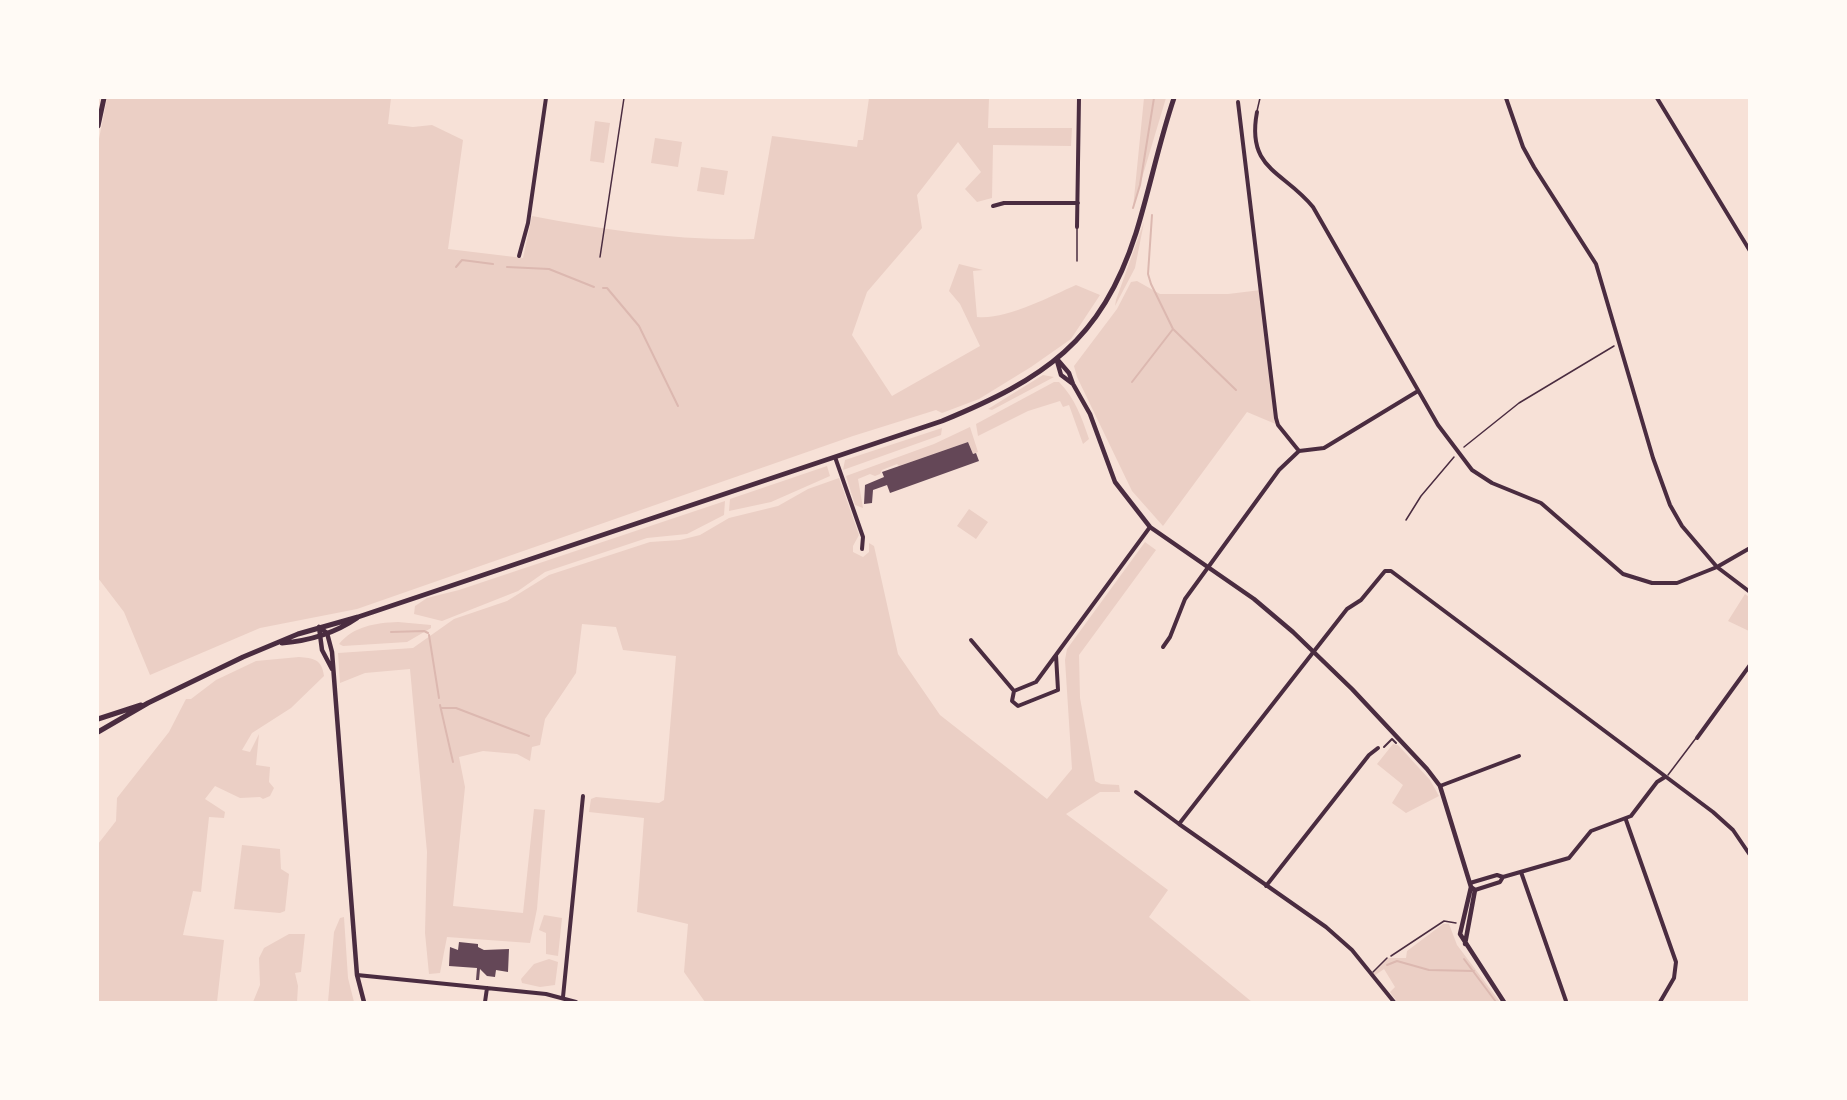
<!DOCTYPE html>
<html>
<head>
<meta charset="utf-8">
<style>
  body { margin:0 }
  #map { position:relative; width:1847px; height:1100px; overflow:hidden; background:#f7e1d7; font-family:"DejaVu Sans",sans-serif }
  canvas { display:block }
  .frame { position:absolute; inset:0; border:99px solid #fffaf5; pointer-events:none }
</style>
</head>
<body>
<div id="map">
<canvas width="1847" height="1100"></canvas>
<div class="frame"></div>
</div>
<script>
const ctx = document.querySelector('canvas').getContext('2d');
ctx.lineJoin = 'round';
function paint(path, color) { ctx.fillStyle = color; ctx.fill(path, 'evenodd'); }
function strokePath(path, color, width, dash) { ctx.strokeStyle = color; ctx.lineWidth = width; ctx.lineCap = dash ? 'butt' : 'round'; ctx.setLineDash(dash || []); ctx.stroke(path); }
const green = new Path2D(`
  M107 98H391L388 124 413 127 432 125 463 140 448 249 523 258 532 216C605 230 679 241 754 239L772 136 857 147 858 140H863L869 98H989L988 128H1072L1071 146 993 145 992 198 977 202 965 189 981 172 958 142 917 195 922 228 867 292 852 335 892 396 980 346 960 304 949 291 959 264 983 270 973 271 977 317C1006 320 1049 297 1076 285L1100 295 1071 339 1031 367 979 399 942 413 936 410 853 436 357 609 260 628 150 675 124 612 98 578V144Z
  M1144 98H1166L1133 208Z
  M595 121 610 123 604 163 590 161Z
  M655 138 682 142 678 167 651 163Z
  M701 167 728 171 724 195 697 191Z
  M1144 222 1135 268 1115 306 1116 300Z
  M1137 281 1160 294H1228L1261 290 1278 425 1247 412 1163 526 1132 491 1077 377 1074 366 1117 309 1131 282Z
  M1043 375 1054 377 992 410 988 409Z
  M1054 382H1059C1075 398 1082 418 1089 439L1083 444 1069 405 1063 407 1060 401 1028 411 978 436 976 424Z
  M970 427 978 452 973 454 968 442 899 466 897 464 882 470 880 474 875 476 870 474 858 479 863 508 855 505 846 476 934 444Z
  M942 428 941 435 843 470 845 460Z
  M827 466 830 476 771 502 729 511 730 499Z
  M839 478 859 535 853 546V552L863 557 869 552V543L874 546 898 654 940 715 1047 799 1072 769 1065 660 1067 649 1145 542 1156 550 1079 655 1080 698 1095 781 1101 784 1119 785 1120 792H1100L1066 814 1168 890 1149 917 1252 1002H705L684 972 688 924 637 912 644 818 589 812 591 799 596 797 659 803 664 800 676 656 623 650 616 627 582 624 576 673 545 719 540 745 532 747 530 761 517 754 483 751 459 757 465 787 453 906 523 913 534 809 545 810 537 909 530 943 447 937 440 973 429 974 425 933 427 852 410 669 365 673 340 683 338 653 413 648 454 619 507 601 549 575 650 542 680 540 700 535 729 518 778 506 808 489Z
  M725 501 724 515 687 534 647 538 545 572 518 591 442 621 414 614 415 606 427 598 459 590Z
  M969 509 988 522 976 539 957 526Z
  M1745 594 1749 597V631L1728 621Z
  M398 622 431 625V628L407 642 343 646 339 644C354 626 375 623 398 622Z
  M299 657C313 658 322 659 324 676L291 708 252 733 242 750 250 752 259 734 256 765 270 767 269 782 274 788 270 796 263 799 260 797 240 798 215 786 205 799 225 812 224 818 209 817 201 892 193 891 183 935 224 940 217 1002H98V844L116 821 117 798 169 732 186 699H191L216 680 256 661Z
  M1393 744 1398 745 1430 780 1439 796 1406 813 1392 803 1403 785 1377 764Z
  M242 845 280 849 281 869 289 874 285 911 280 913 234 909Z
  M544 915 562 918 558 956 546 954V933L539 930Z
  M344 917 348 978 354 1002H328L334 932 340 918Z
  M1443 924H1449L1457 945 1500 1002H1397L1390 992 1395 987 1384 969 1374 976 1373 973 1387 958H1406L1407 951Z
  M289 934H305L301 972 295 973 298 986 297 1002H253L260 985 259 958 264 948Z
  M549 959 558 962 555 985 540 987 522 983 521 979 534 964Z`);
const stream = new Path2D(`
  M1133 208 1140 185 1154 98
  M1152 215 1148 274 1151 284 1173 329 1236 390
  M456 267 462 260 493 264
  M507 267 549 269 594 287
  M603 288H607L639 326 678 406
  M1132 382 1173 329
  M391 632 424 631 428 633
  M429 635 439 698
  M440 705 453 762
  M441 708H456L529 736
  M1464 959 1496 1002
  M1387 965 1397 961 1429 970 1474 971`);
const building = new Path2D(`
  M968 442 973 454 976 453 979 461 890 493 887 485 873 490 872 503 864 504 865 485 884 477 882 472Z
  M459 942 478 944V947L484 950 509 949 508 972 496 970 495 977 487 976 480 969 479 980H476L477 968 449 966 450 947 458 950Z`);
const path = new Path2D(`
  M600 257 624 98
  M1464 447 1519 403 1614 346
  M1406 520 1421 496 1454 457
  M1391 956 1444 921 1456 923`);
const service = new Path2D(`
  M1257 111 1260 98
  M1077 261V228
  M1668 775 1696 738
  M1373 972 1387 958`);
const pedestrian = new Path2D(`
  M1384 747 1392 739 1396 743`);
const minor = new Path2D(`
  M1657 98 1750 251
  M1257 112C1246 170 1284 171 1313 207L1438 425 1472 470 1492 483 1541 503 1623 574 1652 583H1677L1717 567 1682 526 1670 505 1653 458 1596 264 1534 167 1523 147 1506 98
  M993 206 1004 203H1078
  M1077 227 1079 98
  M519 256 528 223 546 98
  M1299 451 1324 448 1418 391
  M835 457 863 537 862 549
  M1750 548 1717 567 1750 592
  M971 640 1014 691
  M1163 647 1170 637 1185 599 1279 470 1299 451 1278 425 1276 418 1238 102
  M1014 691 1036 682 1150 527
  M1014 691 1012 701 1018 706 1058 690 1056 655
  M1697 738 1750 665
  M1440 786 1519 756
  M1136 792 1179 824
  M1626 820 1676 962 1674 978 1660 1002
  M1521 872 1566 1001
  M1470 883 1497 875 1503 877 1569 858 1591 831 1631 816 1657 782 1665 777
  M1266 886 1369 755 1378 748
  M1475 890 1500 882 1503 877
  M357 975 546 994 576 1002
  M1750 979V990
  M563 997 583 796
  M485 1002 487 988
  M1394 1002 1352 950 1326 927 1179 824 1347 609 1361 600 1385 571H1391L1713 812 1733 830 1750 855`);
const tertiary = new Path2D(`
  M1057 359 1069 373 1073 384 1090 414 1115 482 1150 527 1254 599 1293 632 1352 689 1427 769 1440 786 1471 887 1475 890 1465 944
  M1057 361 1061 375 1073 384
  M319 627 327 633 332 652 357 975 364 1002
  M319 627 322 650 332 669
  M1471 887 1460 934 1504 1002`);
const secondary = new Path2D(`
  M282 643C308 641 335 633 357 618
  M98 719 141 705
  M98 732 148 703 243 657 298 634 358 617 942 421C1044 379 1101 342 1136 233 1150 188 1159 142 1174 98`);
const primary = new Path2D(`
  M98 126 104 98`);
paint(green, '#ebcfc5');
strokePath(stream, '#dcb8b0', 2);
paint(building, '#644757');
strokePath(path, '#4a2c40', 1.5);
strokePath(service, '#4a2c40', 1.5);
strokePath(pedestrian, '#4a2c40', 2);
strokePath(minor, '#4a2c40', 4);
strokePath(tertiary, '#4a2c40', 4.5);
strokePath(secondary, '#4a2c40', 5);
strokePath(primary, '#4a2c40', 5);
</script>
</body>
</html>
